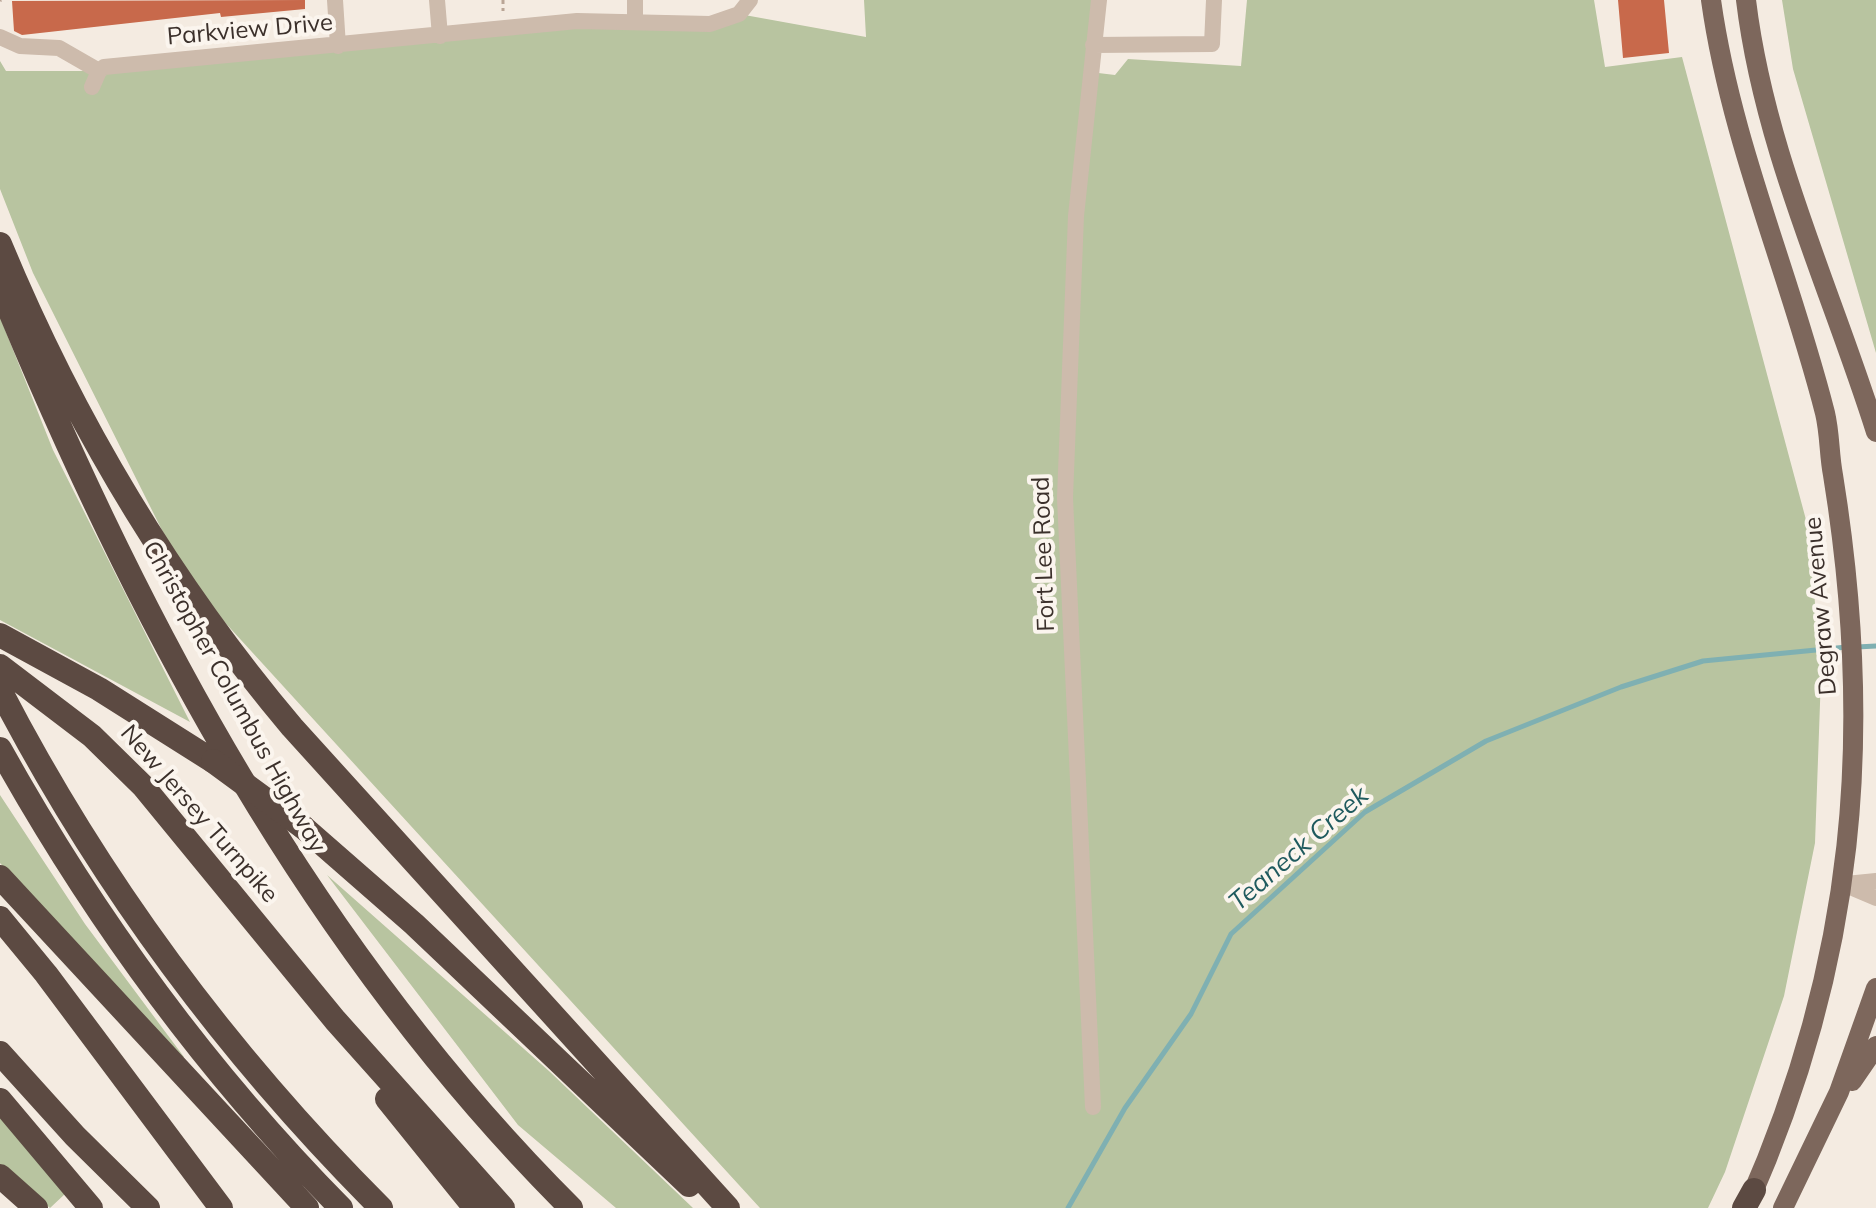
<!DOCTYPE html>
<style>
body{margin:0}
canvas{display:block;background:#f4ebe1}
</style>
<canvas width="1876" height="1208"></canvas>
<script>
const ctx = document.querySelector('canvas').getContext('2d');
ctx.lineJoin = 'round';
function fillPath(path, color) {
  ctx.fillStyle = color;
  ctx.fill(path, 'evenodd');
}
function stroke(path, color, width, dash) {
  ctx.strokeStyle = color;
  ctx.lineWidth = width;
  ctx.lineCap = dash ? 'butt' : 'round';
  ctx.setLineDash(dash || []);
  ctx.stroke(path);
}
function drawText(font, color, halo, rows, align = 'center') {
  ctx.font = font + ' Mulish,sans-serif';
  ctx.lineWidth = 8;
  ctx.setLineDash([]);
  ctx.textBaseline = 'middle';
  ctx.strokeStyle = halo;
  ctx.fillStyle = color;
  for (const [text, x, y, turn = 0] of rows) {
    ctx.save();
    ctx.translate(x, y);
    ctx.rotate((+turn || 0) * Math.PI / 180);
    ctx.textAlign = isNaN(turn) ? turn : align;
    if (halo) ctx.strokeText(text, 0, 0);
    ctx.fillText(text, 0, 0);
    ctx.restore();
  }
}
fillPath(new Path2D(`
 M864,0h235l-9,72 25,3 13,-16 113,7 6,-66h347l11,67 77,-10 127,474 12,145 -6,167 -31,153 -59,176 -17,36h-948l-572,-626 -155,-309 -33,-84v-128l6,10h93l412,-44 199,-3 29,-10 127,23z
 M1782,0h94v353l-83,-284z
 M0,317l53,133 137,272 -190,-102z
 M0,795l85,129 99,133 -4,3 -180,-197z
 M327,875l222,196 144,137h-77l-98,-83z
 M0,1114l66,79 -16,15 -50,-44z`), '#b8c4a0');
stroke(new Path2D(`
 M1857,647l19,-1
 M1068,1208l57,-100 66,-94 40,-80 134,-122 121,-71 135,-54 82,-26 144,-14`), '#7fb0b2', 5);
fillPath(new Path2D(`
 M305,0v9l-84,8 -1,-4 -198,22 -8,-4 -2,-30z
 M1618,0h46l5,53 -46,5z`), '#c8694b');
stroke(new Path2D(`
 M503,0v11
 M0,1l1,-1`), '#b9a596', 3, [4, 4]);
stroke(new Path2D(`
 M335,0l3,46
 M437,0l3,36
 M635,0v22
 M0,37l20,9 39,2 40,23
 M1093,45l119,-1 2,-44
 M92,87l7,-16 5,-4 473,-46 133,3 29,-10 11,-14
 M1843,884l33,14
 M1846,884l30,-3
 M1093,1107l-28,-609 11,-282 23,-216`), '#cdbbac', 16);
stroke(new Path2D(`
 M1711,0c20,143 79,274 114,413 5,21 4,41 8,62 42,260 22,487 -85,729
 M1746,0c18,150 85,289 130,432
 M1852,1081l24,-35
 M1783,1208l56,-116 37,-104`), '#7d675c', 20);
stroke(new Path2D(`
 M0,244c73,176 169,337 292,483l436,481
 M0,287c137,334 313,664 571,921
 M0,635l99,54 114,72
 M0,666l92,70 51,50 192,234 168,188
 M0,690c99,191 229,366 381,518
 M0,749c93,167 207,323 341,459
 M303,827l111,97 275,261
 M0,877l307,331
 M0,918l46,56 175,234
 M0,1053l75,83 73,72
 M387,1099l88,109
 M0,1100l91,108
 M0,1176l36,32
 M1744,1208l10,-18`), '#5c4a42', 24);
stroke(new Path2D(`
 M213,761l90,66`), '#5c4a42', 24);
drawText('24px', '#3b302b', '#fbf5ee', [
 ["Parkview Drive",250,30,-5],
 ["Fort Lee Road",1044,554,-92],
 ["Degraw Avenue",1821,606,-95],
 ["Christopher Columbus Highway",234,697,61],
 ["New Jersey Turnpike",199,814,49]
]);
drawText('italic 26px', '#1f5a5e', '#fbf5ee', [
 ["Teaneck Creek",1299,849,-41]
]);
</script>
